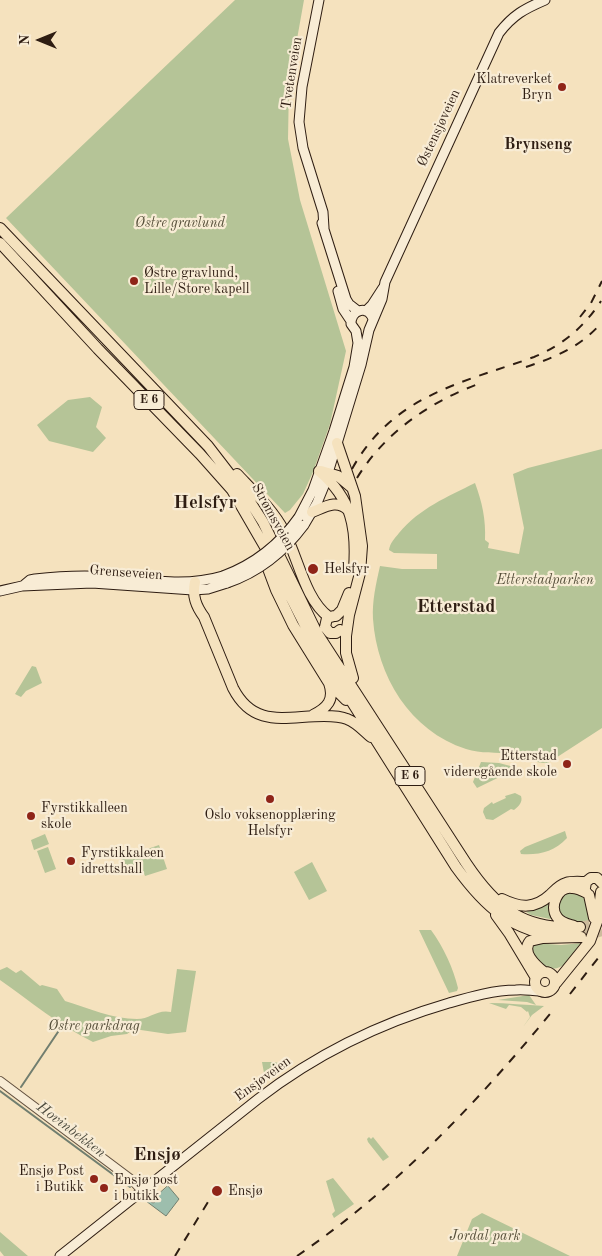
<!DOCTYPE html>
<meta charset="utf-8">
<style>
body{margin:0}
#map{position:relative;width:602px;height:1256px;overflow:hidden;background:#f5e2be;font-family:"Old Standard TT",serif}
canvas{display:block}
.north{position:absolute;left:15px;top:15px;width:50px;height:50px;-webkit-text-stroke:4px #f8ecd5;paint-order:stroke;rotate:270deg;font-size:14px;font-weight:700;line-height:20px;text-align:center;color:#2e1d12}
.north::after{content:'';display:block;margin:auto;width:18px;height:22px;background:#2e1d12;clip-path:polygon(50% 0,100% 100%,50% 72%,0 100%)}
</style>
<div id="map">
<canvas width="602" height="1256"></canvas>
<div class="north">N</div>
</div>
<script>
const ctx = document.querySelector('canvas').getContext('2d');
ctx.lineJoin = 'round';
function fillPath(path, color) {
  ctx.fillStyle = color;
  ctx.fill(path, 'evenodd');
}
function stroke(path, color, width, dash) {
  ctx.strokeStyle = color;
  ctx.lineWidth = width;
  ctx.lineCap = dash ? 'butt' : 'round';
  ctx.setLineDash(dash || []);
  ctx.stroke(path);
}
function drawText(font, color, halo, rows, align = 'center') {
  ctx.font = font + ' "Old Standard TT",serif';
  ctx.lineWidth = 4.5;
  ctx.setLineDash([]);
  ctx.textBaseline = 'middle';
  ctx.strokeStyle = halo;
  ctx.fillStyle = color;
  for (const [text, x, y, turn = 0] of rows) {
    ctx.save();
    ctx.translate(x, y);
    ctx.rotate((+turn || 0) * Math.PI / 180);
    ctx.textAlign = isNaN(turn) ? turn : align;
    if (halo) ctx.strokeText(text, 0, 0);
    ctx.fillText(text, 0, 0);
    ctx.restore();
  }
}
fillPath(new Path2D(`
 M235,0h69l-15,84 -1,55 12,61 46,151 -16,73 -17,48 -10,22 -13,16 -5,3 -279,-295z
 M90,397l12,10 -6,20 10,11 -13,14 -44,-11 -12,-16 31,-25z
 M602,449v279l-54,35c-13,1 -23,-7 -37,-9 -15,-2 -30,0 -45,-5 -56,-18 -89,-73 -93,-130 -1,-18 3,-35 7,-53l22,3h35v-15l-43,-1 -5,-3c1,-7 6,-12 10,-17 21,-25 48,-36 76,-50 7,19 11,36 10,57l4,3 -1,5 31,6 5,-26 -11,-54 15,-6z
 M32,666l4,1 6,16 -16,8 -5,6 -6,-3z
 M481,762l18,1 19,5 -41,20 -4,-6z
 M515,793l6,3c2,6 -2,10 -7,14l-3,-1 -18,11 -7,-1 -3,-7 1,-4 8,-6 1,2 13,-6 -1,-2z
 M565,831l2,7c-13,14 -27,17 -46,16l-1,-3 5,-4z
 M45,834l4,10 -15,6 -3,-10z
 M159,845l8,24 -22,7 -5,-13 -15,6 -4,-11z
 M48,847l8,22 -11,4 -8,-22z
 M312,862l15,29 -18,9 -15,-28z
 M571,890c6,1 9,3 13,8 18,27 -17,88 -44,66 -5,-4 -10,-8 -11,-15l5,-6 27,2 22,-2 -3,-20c-6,0 -11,0 -16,-3 -14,-9 -6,-27 7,-30z
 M547,902h3l3,15 -3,2 -19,-4 -5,-3z
 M419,930h12c13,18 22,38 27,58l-1,3 -8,2z
 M7,967l9,6 5,-3 19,16 2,-1 15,4 8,12c23,7 48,18 72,18 13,0 20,-10 34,-7l6,-43 19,2 -10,61 -18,2 -34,-5 -7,5 -16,2 -18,6c-33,-16 -63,-41 -93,-62v-10z
 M529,995l7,10 -9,-3 -29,-2z
 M489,1003c18,0 37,2 55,3l-12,9 -9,12 7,-10 -2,-6 -1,1 -6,-5 -12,-2 -3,4z
 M262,1062h13l12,4 -9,6 -14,1z
 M369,1137l2,2 2,-2 16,20 -6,4 -15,-19 -1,-3z
 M333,1178l21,26 -20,14 -2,-4 3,-3 -9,-30z
 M482,1213l88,43h-113l15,-37z
 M0,1232l28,24h-24l-4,-5z`), '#b5c497');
const water = new Path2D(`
 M168,1186l11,13 -13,17 -20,-15 2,-1 5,3 2,-1 -3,-2z`);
fillPath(water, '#9dbead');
stroke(water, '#717e6f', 1);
stroke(new Path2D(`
 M21,1087l43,-64
 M0,1091l130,96`), '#717e6f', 2);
stroke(new Path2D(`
 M580,927l22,-5
 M581,937l21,-6`), '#cdbb9c', 10, [10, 5]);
const tertiary = new Path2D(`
 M0,1081l132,99 10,11`);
const secondary = new Path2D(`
 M319,0l-17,87 -3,35 4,26 20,64 1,16
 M322,223l24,76 3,5 9,7
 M338,291l5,18 8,12
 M366,311l6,-6 11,-17
 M299,517l14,-27 21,-59 20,-64 4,-24 -2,-12 -5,-7c0,-15 17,-19 22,-5
 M304,525l13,-22 7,-17 37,-121 8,-35 13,-31 3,-17 114,-249c14,-18 25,-24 46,-33
 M24,585l6,-5 5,-1c25,-3 52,-4 77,-2 38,3 74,10 111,-1
 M0,591l22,-5 70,-3 101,7 15,-1 19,-6
 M60,1256l198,-157c57,-44 122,-76 191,-96 21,-6 45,-13 67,-13 8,-1 16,1 23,1`);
const trunk = new Path2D(`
 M0,228l208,218 37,48 18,28 54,111 149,230c30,45 58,68 114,64
 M0,243l98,106 102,105 32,36 33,57 46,90 145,230c29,40 56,65 108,70
 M337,443l18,53 7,50 -2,27 -11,42 -3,21v17l7,25
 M319,471c33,28 38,57 35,98
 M321,471l17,5 13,11
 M237,474c17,18 36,36 47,57 14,26 21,69 45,86
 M312,512c13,-5 25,-13 36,-2
 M264,558l12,32 17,35 36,58 17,17
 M195,582c-3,14 1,24 9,35l29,71c21,41 53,28 91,28 7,0 16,0 23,3 9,3 17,12 24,18
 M334,616l-7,2 -2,9 5,6h6l4,-3
 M336,616l6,-6 7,-17
 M313,715c14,-7 22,-15 16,-32
 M585,888l1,-6 5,-4h6l5,5
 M589,895l5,23
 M502,899c18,9 33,10 48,-4 5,-5 9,-10 16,-12 6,-2 14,-1 20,-1
 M496,915l13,18 27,45
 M574,926c-6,-2 -13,-3 -17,-9 -8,-11 1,-31 15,-29 5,0 11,3 15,5
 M535 982a10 10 0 1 1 20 0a10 10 0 1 1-20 0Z
 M544,972c-9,-7 -23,-20 -14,-31l13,-3 38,-1
 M556,983l34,-42 8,-22 3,-27`);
stroke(tertiary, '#604e3d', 10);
stroke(secondary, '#2e1d12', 11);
stroke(trunk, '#2e1d12', 12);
stroke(tertiary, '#f8ecd5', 8);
stroke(secondary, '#f8ecd5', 9);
stroke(trunk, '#f5e2be', 10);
stroke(new Path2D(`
 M580,317l11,-14 11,-22
 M526,367c30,-10 56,-21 76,-45
 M352,469c41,-74 110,-86 182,-112 29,-12 50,-30 67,-56
 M357,478c28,-46 74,-77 124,-95
 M570,994l32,-41
 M175,1256l36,-59
 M297,1256c98,-67 178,-151 253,-242`), '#2e1d12', 2, [9, 9]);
const secondaryBridge = new Path2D(`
 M223,576c32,-12 57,-32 76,-59
 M227,583c32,-11 57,-31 77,-58`);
stroke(secondaryBridge, '#2e1d12', 11, []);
stroke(secondaryBridge, '#f8ecd5', 9);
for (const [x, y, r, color] of [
 [562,87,5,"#8f2418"],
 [134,281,5,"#8f2418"],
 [313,569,6,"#8f2418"],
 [567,764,5,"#8f2418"],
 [270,799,5,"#8f2418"],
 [31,816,5,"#8f2418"],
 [71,861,5,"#8f2418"],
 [94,1179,5,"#8f2418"],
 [104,1188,5,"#8f2418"],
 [217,1191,6,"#8f2418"]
]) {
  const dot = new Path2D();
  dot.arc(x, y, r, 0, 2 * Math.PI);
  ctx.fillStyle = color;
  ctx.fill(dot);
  stroke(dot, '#f8ecd5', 2);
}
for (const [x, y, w] of [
 [149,400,30],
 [410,776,30]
]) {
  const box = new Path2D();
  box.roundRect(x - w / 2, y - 9.5, w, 19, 4);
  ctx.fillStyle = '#f8ecd5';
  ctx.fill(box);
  stroke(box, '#2e1d12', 1);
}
drawText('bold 12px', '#2e1d12', null, [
 ["E 6",149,400],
 ["E 6",410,776]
]);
drawText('14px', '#2e1d12', '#f8ecd5', [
 ["Tvetenveien",292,73,-81],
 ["Østensjøveien",439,128,-65],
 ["Strømsveien",273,517,61],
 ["Grenseveien",126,573,4],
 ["Ensjøveien",263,1079,-36]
]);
drawText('14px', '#2e1d12', '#f8ecd5', [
 ["Klatreverket",552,79,"right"],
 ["Bryn",552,95,"right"],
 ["Østre gravlund,",144,273],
 ["Lille/Store kapell",144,289],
 ["Helsfyr",324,569],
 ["Etterstad",557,756,"right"],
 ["videregående skole",557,772,"right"],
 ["Fyrstikkalleen",41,808],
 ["skole",41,824],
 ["Oslo voksenopplæring",270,815,"center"],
 ["Helsfyr",270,831,"center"],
 ["Fyrstikkaleen",81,853],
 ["idrettshall",81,869],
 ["Ensjø Post",84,1171,"right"],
 ["i Butikk",84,1187,"right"],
 ["Ensjø post",114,1180],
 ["i butikk",114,1196],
 ["Ensjø",228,1191]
], 'left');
drawText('italic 14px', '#564f3a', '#f8ecd5', [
 ["Østre gravlund",180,223],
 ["Etterstadparken",545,580],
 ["Østre parkdrag",94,1026],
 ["Jordal park",485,1236]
]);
drawText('italic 15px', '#4f4d40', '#f8ecd5', [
 ["Hovinbekken",71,1130,37]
]);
drawText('bold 16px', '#2e1d12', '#f8ecd5', [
 ["Brynseng",538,145]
]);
drawText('bold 19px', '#2e1d12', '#f8ecd5', [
 ["Helsfyr",205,503],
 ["Etterstad",456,607],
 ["Ensjø",157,1155]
]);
</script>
